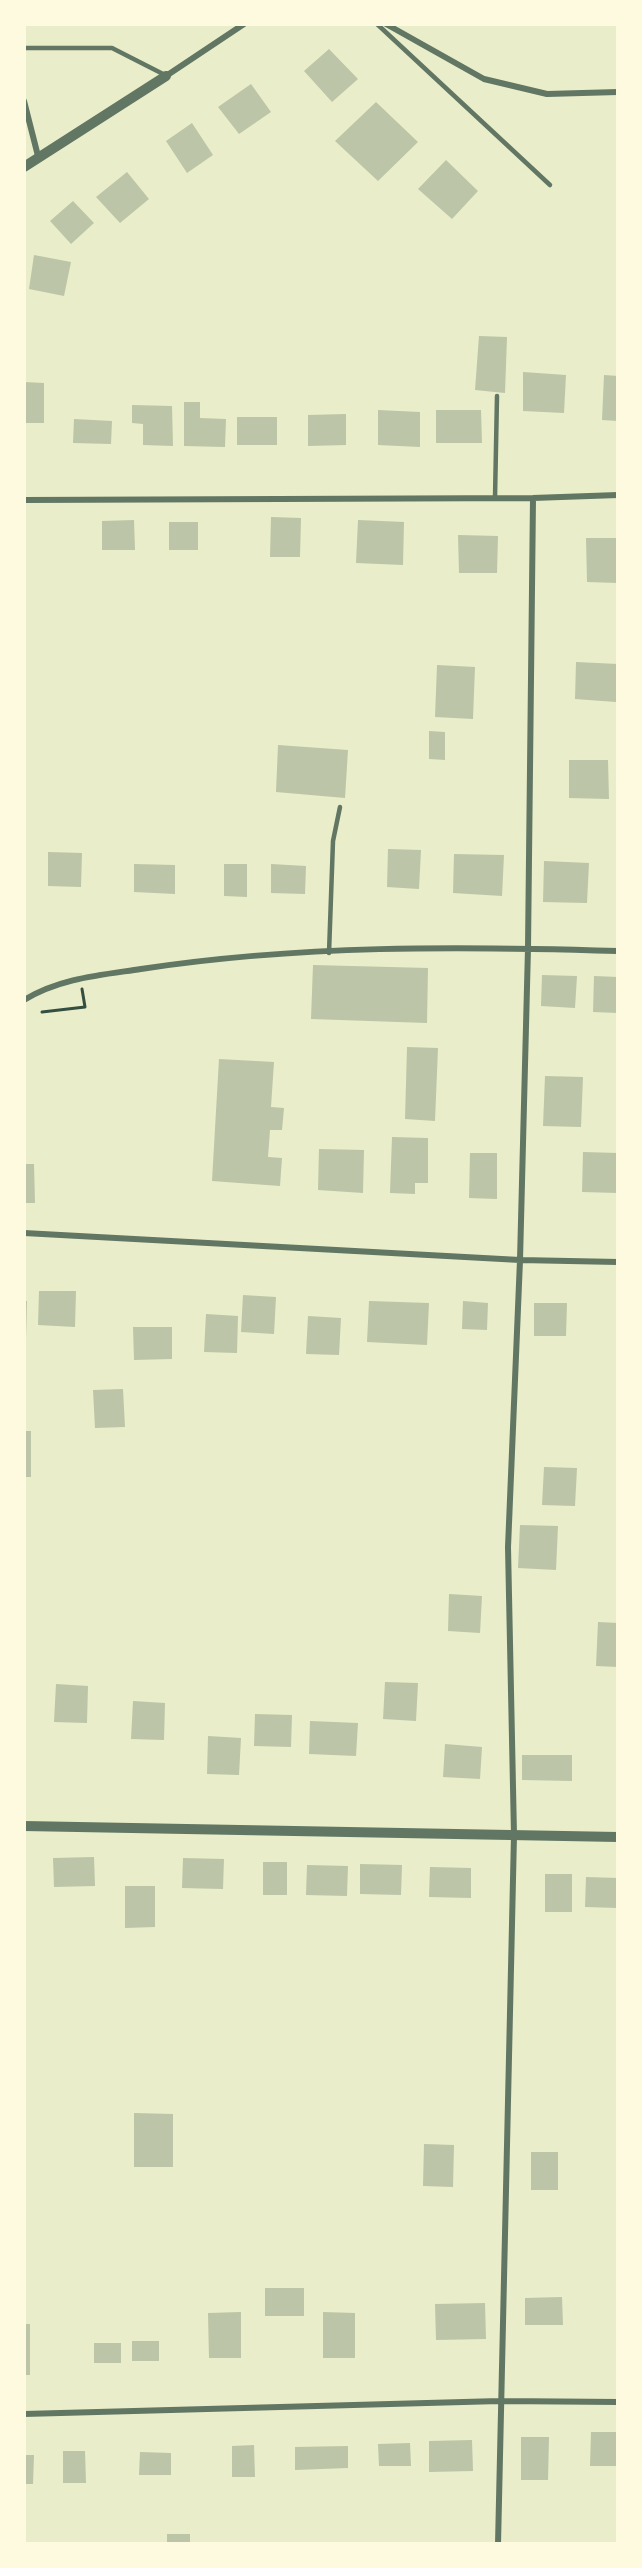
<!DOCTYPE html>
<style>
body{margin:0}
#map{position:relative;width:642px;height:2568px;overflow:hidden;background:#e9edc9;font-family:Helvetica,sans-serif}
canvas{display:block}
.frame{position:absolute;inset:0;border:26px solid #fefae0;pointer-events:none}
</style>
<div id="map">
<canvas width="642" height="2568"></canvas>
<div class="frame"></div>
</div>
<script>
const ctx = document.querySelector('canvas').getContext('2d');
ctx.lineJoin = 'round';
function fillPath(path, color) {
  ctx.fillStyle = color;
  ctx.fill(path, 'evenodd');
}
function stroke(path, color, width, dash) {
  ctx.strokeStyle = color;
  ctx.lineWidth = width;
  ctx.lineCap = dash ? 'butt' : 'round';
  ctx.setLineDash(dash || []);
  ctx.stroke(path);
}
fillPath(new Path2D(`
 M329,49l29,30 -26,23 -28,-31z
 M251,84l20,28 -32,22 -21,-27z
 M376,102l42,40 -40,39 -43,-40z
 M192,123l21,32 -26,18 -21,-32z
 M446,160l32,31 -26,28 -34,-30z
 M127,172l22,27 -29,24 -24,-26z
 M73,201l21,22 -23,21 -21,-23z
 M34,255l37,7 -7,34 -35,-7z
 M479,336l28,1 -2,56 -30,-3z
 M523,372l43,3 -2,38 -41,-2z
 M604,375l14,1v45l-16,-1z
 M24,382l20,1v40h-20z
 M184,402h16v16l26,1 -1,28 -41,-1z
 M132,405l40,1 1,40 -30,-1v-21l-11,-1z
 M378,410l42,2v35l-42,-2z
 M436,410h45l1,33h-46z
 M346,414v31l-38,1v-31z
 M237,417h40v28h-40z
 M74,419l38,2 -1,23 -38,-1z
 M271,517l30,1 -1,39h-30z
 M134,520l1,30h-33v-29z
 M358,520l46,2 -1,43 -47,-2z
 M169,522h29v28h-29z
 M458,535l40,1 -1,37h-38z
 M586,538h32v45l-31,-1z
 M576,662l42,2 -2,38 -41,-3z
 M437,665l38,2 -2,52 -38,-2z
 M429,731l16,1v28l-16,-1z
 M278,745l70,5 -3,48 -69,-6z
 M569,760h39l1,39 -40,-1z
 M388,849l33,1 -2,39 -32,-2z
 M48,852l34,1 -1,34 -33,-1z
 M454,854l50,1 -2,41 -49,-3z
 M544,861l45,2 -2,40 -44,-1z
 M134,864l41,1v29l-41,-2z
 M224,864h23v33l-23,-1z
 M271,864l35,2 -1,28 -34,-1z
 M313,965l115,3 -1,55 -116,-4z
 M542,975l35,1 -2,32 -34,-2z
 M594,976l24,1v36l-25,-1z
 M407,1047l31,1 -3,73 -30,-2z
 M219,1059l55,3 -3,45 13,1 -2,22h-12l-2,27 14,1 -2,28 -68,-5z
 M545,1076l38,1 -2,50 -38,-1z
 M392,1137l36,1v45h-13v11l-25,-1z
 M319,1149l45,1 -1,43 -45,-3z
 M583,1152l35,1v40l-36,-1z
 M470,1153h27v46l-28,-1z
 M24,1164h10l1,39h-11z
 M39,1291h37l-1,36 -37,-2z
 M243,1295l33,2 -2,37 -33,-2z
 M24,1301h3l-1,38h-2z
 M369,1301l60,2 -2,42 -60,-3z
 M463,1301l25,2 -1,27 -25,-1z
 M534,1303h33l-1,33h-32z
 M206,1314l32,2 -1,37 -33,-1z
 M308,1316l33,2 -2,37 -33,-1z
 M133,1327h39v32l-38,1z
 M123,1389l2,38 -30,1 -2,-38z
 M24,1431h7v46h-7z
 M544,1467l33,1 -2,38 -33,-1z
 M520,1525l38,1 -2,44 -38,-2z
 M449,1594l33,2 -2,37 -32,-2z
 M598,1622l20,1v44l-22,-1z
 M385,1682l33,1 -2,38 -33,-2z
 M56,1684l32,2 -1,37 -33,-1z
 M133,1701l32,2 -1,37 -33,-1z
 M255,1714l37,1 -1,32 -37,-1z
 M310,1721l48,2 -2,33 -47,-2z
 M208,1736l33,2 -2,37 -32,-1z
 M445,1744l37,3 -2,32 -37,-2z
 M522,1755h50v26l-50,-1z
 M94,1857l1,29 -41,1 -1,-29z
 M183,1858l41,1 -1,30 -41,-1z
 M263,1862h24v33h-24z
 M360,1864l42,1 -1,30 -41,-1z
 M307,1865l41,1 -1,30 -41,-1z
 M430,1867l41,1v30l-42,-1z
 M545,1874h27v38h-27z
 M586,1877l32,1v30l-33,-1z
 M125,1886h30v41l-30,1z
 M134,2113l39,1v53h-39z
 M24,2119h2v41h-2z
 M424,2144l30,1 -1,42 -30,-1z
 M531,2152h27v38h-27z
 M265,2288h39v28h-39z
 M562,2297l1,28h-38v-27z
 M485,2303l1,36 -50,1 -1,-36z
 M241,2312v46h-32l-1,-45z
 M323,2312l32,1v45h-32z
 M24,2324h6v51h-6z
 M132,2341h27v20h-27z
 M94,2343h27v20h-27z
 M591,2432h27v34h-28z
 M521,2437h28l-1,43h-27z
 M472,2440l1,31 -44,1v-31z
 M410,2443l1,23h-32l-1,-22z
 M254,2445l1,32h-23v-31z
 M348,2446v22l-53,2v-23z
 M63,2451h22l1,32h-23z
 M140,2452l31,1v22h-32z
 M24,2455h10l-1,29h-9z
 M167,2534h23v10h-23z`), '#bcc5a7');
stroke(new Path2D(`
 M42,1012l43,-5 -3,-18`), '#344e41', 3);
stroke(new Path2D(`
 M377,24l173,161
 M24,48h88l53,27
 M495,498l2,-102
 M329,953l4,-112 7,-34`), '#617663', 4.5);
stroke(new Path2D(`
 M386,24l98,55 63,15 71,-2
 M166,76l78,-52
 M24,101l14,55
 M24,500l509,-2 85,-3
 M24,1000c36,-22 77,-25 117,-31 157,-24 319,-23 477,-18
 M24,1233l496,27 98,2
 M24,2414l476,-13 118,1
 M498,2544l16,-709 -6,-288 12,-287 8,-312 5,-450`), '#617663', 6);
stroke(new Path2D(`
 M24,167l142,-91
 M24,1826l594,11`), '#617663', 10);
</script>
